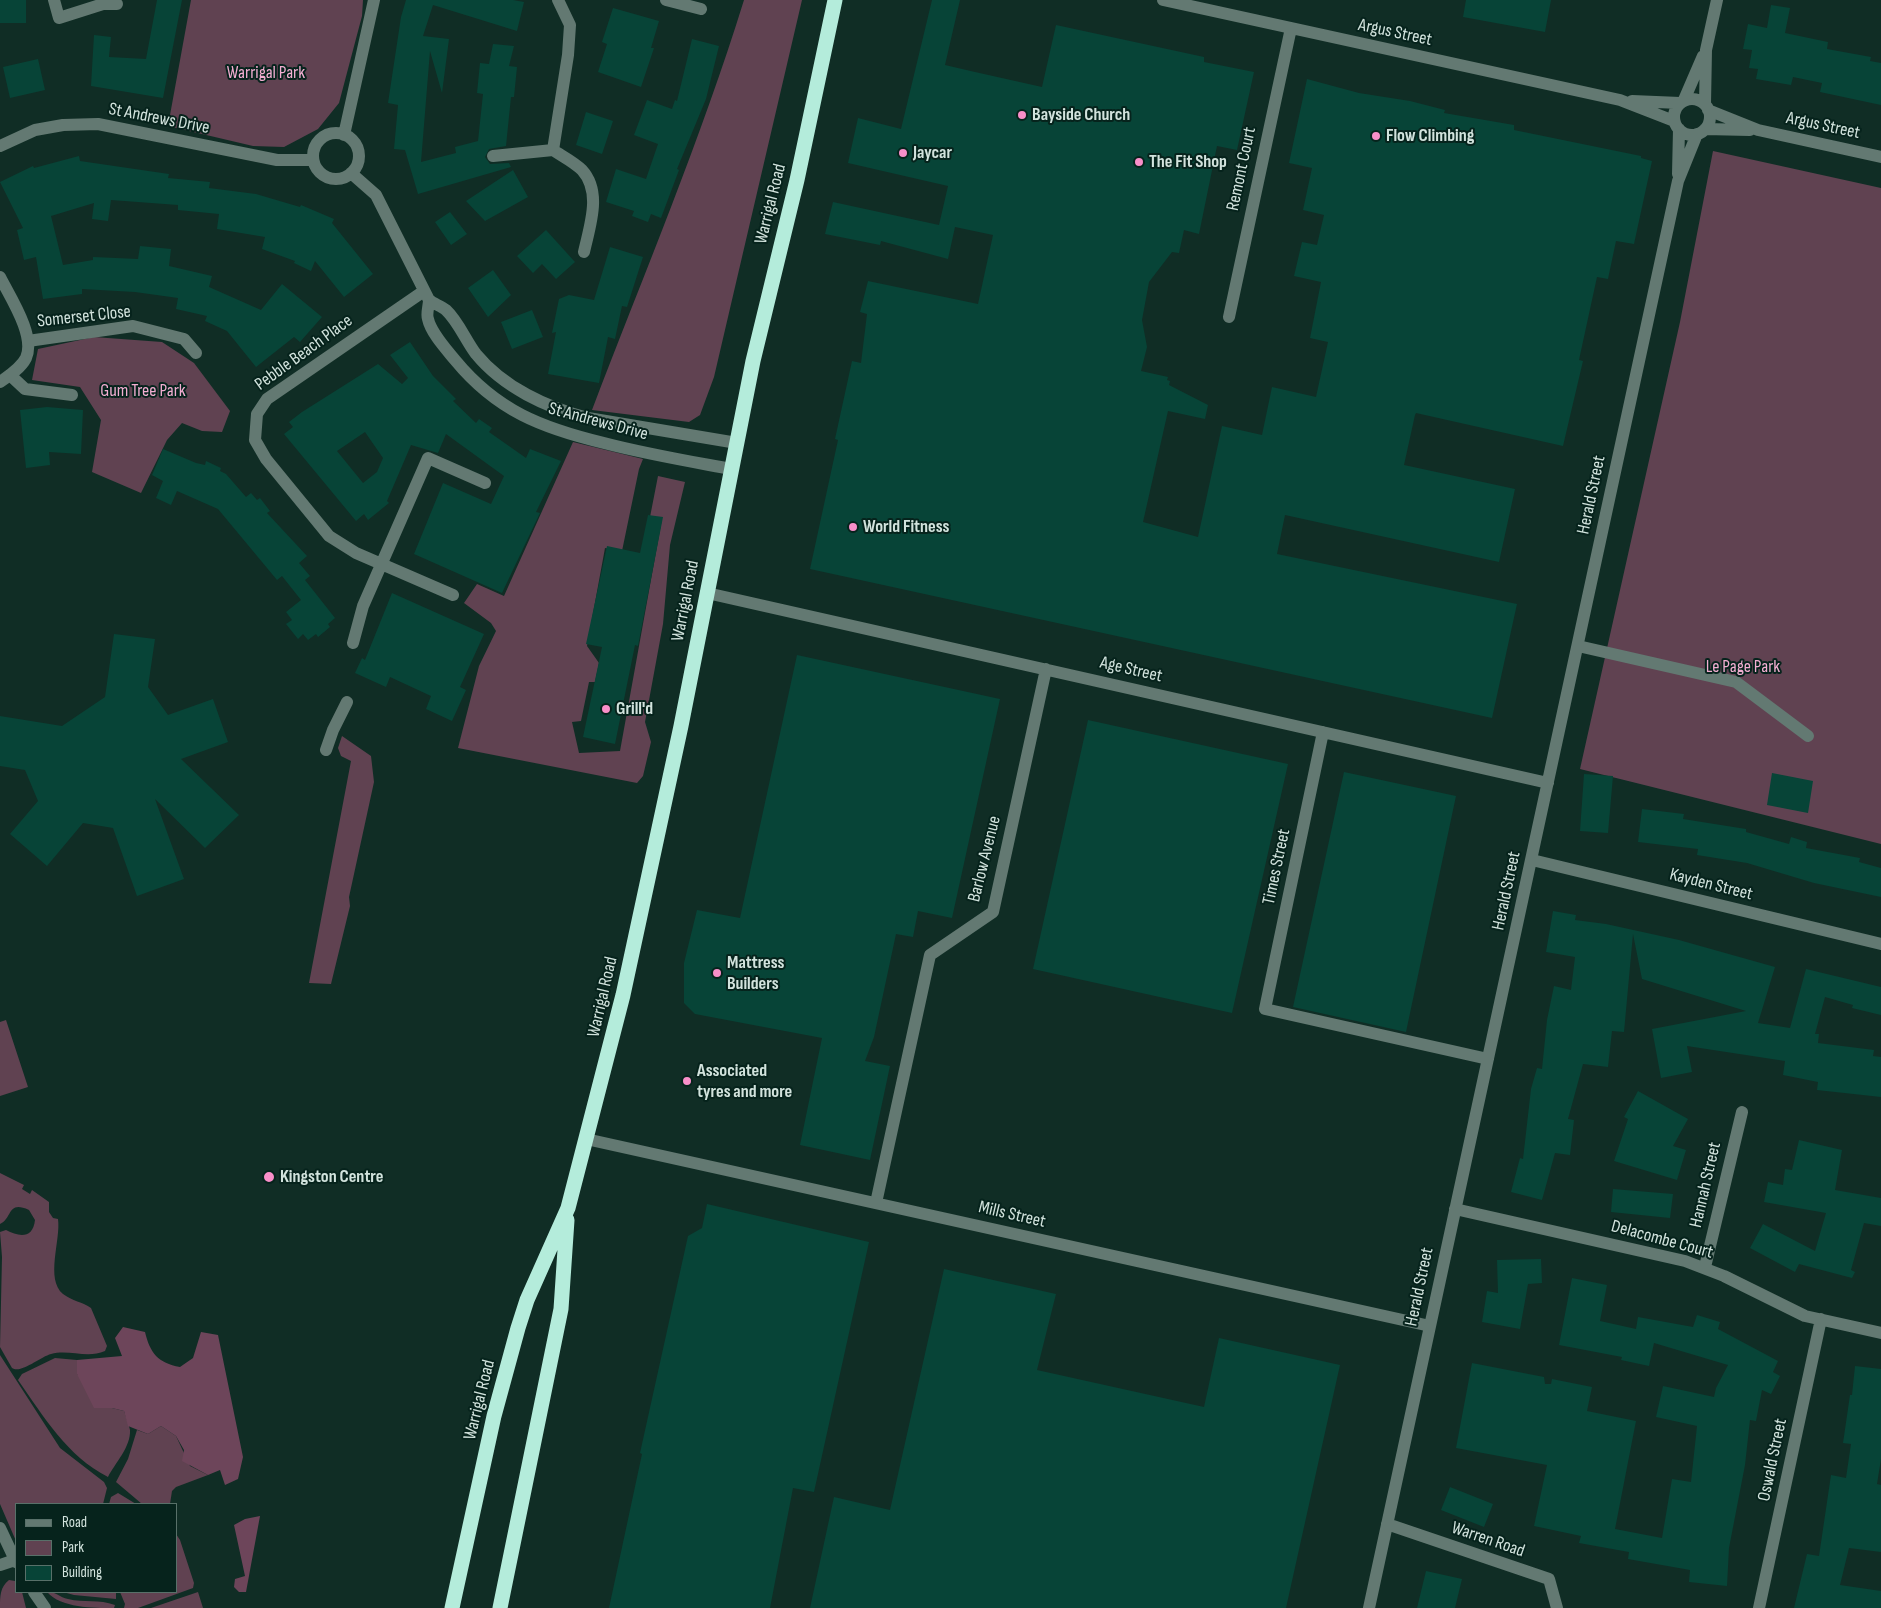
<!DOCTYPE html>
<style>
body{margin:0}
#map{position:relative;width:1881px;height:1608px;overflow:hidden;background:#102d25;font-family:"Sofia Sans Condensed",sans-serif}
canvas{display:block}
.legend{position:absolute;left:15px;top:1503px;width:162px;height:90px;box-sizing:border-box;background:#06231c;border:1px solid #587069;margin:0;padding:6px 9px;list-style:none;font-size:15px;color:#d2e3dd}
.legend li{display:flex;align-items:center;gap:10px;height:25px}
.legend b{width:25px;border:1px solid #587069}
</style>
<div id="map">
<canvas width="1881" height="1608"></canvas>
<ul class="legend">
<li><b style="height:6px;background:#637972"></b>Road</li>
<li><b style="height:14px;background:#604251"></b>Park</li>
<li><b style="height:14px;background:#074437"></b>Building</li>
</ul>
</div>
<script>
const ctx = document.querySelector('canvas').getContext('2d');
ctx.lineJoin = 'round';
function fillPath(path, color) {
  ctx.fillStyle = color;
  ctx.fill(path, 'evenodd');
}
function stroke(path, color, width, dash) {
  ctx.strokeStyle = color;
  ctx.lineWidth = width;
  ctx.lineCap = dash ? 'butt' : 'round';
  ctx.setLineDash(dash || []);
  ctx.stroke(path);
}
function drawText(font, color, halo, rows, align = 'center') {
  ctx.font = font + ' "Sofia Sans Condensed",sans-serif';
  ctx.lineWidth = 4;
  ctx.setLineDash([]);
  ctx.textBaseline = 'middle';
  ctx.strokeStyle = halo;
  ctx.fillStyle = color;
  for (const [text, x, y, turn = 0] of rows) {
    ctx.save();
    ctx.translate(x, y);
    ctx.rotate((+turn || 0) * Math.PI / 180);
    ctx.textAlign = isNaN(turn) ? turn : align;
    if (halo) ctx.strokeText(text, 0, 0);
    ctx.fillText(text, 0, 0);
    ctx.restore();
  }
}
fillPath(new Path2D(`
 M191,0h172l-1,16 -23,87 -21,26 -34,18 -31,-1 -85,-20z
 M744,0h58l-88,377 -14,38 -11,7 -97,-12c52,-136 109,-271 152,-410z
 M1713,151l168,37v656l-301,-75 100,-447z
 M94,337l68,5 32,21 36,48 -8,21 -20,-1 -20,-8 -15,17 -26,53 -49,-21 9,-52 -21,-33 -48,-7 6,-31z
 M573,442l70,17 -4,10 -17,82 -17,-3 -18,98 12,17 -4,19h-6l-8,39 -9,1 7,31 41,-2 42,-232 -12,-2 8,-41 27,6 -15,63 -7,79 -18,98 6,20 -8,34 -6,7 -179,-35 21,-82 17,-35 -5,-8 -27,-20 13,-19 27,12z
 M342,736l29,20 3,26 -25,115 1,9 -19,78 -22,-1 42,-222 -10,-5 -3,-8z
 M6,1020l22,67 -28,9v-74z
 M0,1173l24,12 -2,4 8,5 2,-4 17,12v10l4,6 5,1c3,21 -13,60 5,75 9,7 20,8 28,14l16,38 -2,5c-18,8 -36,-2 -54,3 -11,3 -30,20 -39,14l-12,-21 2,-90 -2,-25 6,-2c13,7 27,9 29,-10l-6,-10c-22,-10 -16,8 -29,14z
 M0,1355l60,93 44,34 3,6 -4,16h-87v37l-16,-37z
 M55,1358l22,2v14l35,34 12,3c2,6 5,14 6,19 1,17 -15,33 -22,47 -41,-21 -64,-60 -90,-97l4,-6z
 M161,1426l15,10 14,30 18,9 -32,12 -4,4 -2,13h-28l-26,-22 12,-23 9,-29 11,4z
 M118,1493l18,11h-27l2,-7z
 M176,1534l4,6 14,43 -1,5 -55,20h-14l1,-4 -5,-12h56z
 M9,1580l6,1 1,11h6l4,16h-26c0,-12 0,-21 9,-28z
 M47,1592c8,-1 12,5 21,7 16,4 31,0 47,6l-1,3c-21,0 -53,0 -67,-16z
 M63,1592h53v7l-42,-4z
 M198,1592l5,16h-52z`), '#604251');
fillPath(new Path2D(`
 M123,1327l22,5c5,21 13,31 35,35l13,-9 8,-26 17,3 25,122 -5,22 -13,6 -5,-15 -12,5 -26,-14 2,-11 -8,-14 -15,-10 -13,8 -20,-8 -4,-15 -12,-3h-18l-17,-34v-14l45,-4 -7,-18z
 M260,1516l-14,76h-7l-5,-5 1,-8 10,-3 -11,-51 11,-6z`), '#6d455a');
fillPath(new Path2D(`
 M0,0h26v23h-26z
 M157,0h25l-19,98 -72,-12 3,-51 17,2 -2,20 37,2z
 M406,0h107l11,2 -7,29 -84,-26 -10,31 26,3 -7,54 -12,-42 -9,111 35,-9 -1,-6 23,-6 5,-47 -6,-1 3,-30 9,1 4,-20 21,2 -5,20 8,1 -3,30h-3l-5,49 -17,3 -4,8 5,7 19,-1 2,4 -93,27 -13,-44 -11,-1 4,-44 -10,-2 13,-86z
 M932,0h28l-15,65 30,7 67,15 14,-62 148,32v5l50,10 -17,78 -20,-4 -18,88 -15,-4 -5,23 -7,-1 -23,30 -7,38 5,27 -6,24 27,6 -1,3 3,1 -1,4 39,20 -3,14 -37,-8 -25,111 55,15 24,-111 40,9 10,-48 44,10 12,-55 -18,-4 11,-56 -27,-6 8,-34 15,3 7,-30 -21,-5 9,-42 -23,-5 18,-84 52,14 51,8 35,9 -1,3 70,12v5l127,26v2l11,3 -18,83 -18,-3 -8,38 -11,-2 -18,83 4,1 -20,85 -147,-33 -1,2 -11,50 111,24 -16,73 -214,-47 -8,39 240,50 -25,114 -682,-149 28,-129 -3,-1 17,-78 9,2 6,-49 -7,-2 8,-31 110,23 15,-69 -38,-8 -7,32 -67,-18 -1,4 -55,-11 8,-32 106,23 9,-39 -100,-23 10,-45 43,11z
 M1466,0h85l-6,32 -82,-15z
 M1771,5l19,3 -5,25 43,9 -1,7 44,8 -1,4 11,2v42l-61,-13 2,-9 -29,-6 -2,8 -35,-6 2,-10 -9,-1 3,-18 -9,-1 5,-25 19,4z
 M613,8l46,13 -8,27h3l-13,39 -43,-15 9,-28 -5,-2z
 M692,39l27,7 -13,53 -29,70 2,1 -18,48 -10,-4 -3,8 -16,-6 2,-5 -28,-9 10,-33 30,10 12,-35 -24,-9 13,-35 25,9 3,-9 2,1z
 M38,59l7,31 -35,8 -7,-31z
 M586,112l27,9 -11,33 -26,-9z
 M79,156l1,5 89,13 -1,4 42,4 -1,6 47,6 44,13 1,-2 33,14 -2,4 41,51 -29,23 -29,-36 -4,10 -17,-8 1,-2 -33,-12 3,-12 -48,-8 2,-15 -41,-4v-5l-67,-5 -3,21 -16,-2 2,-16 -43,13 12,49 30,-5v-3l45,2 2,-13 31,3 -2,17 43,10 -3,11 52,23 21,-26 40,33 -22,25 -6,-5 -38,30 -29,-36 -22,-10 2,-5 -31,-7 2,-11 -43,-6 -53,-3v5l-39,5 -7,-42 -12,3 -7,-30 6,-2 -23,-46 33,-16 1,2z
 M513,170l15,27 -43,24 -19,-20z
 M450,212l17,22 -16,11 -16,-23z
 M546,230l29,32 -19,17 -14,-15 -9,9 -16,-17z
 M610,247l33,10 -16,50 -5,-1 -7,33 -7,-2 -9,46 -51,-9 8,-42 -4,1 7,-34 10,-4 25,5z
 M493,270l18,25 -23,22 -20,-29z
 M532,310l11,27 -31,12 -11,-27z
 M410,342l23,34 23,23 -3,2 23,22 3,-4 13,9 -3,4 37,26 4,-9 31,12 -25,51 4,1 -38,80 -88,-39 29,-71 48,21 13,-28 -58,-42 -8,19 -27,-8 -24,56 2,2 -21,17 -4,-6 -8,7 -72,-87 9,-7 -4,-5 13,-10 76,-48 24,20 6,-6 -18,-23zM365,432l18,26 -6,14 -14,11 -26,-32z
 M47,407l36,3 -2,44 -32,-2 1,13 -24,3 -6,-58z
 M163,449l33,14 9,2 1,-4 15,7 -1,3 6,3 20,23 5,-4 6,7 3,-2 10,13 -3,2 40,43 -8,7 11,13 -5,4 30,38 -7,6 2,3 -12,10 -2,-3 -8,6 -5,-6 -5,5 -12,-15 6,-4 -6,-8 15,-12 -19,-24 -5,4 -59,-71 -41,-18 -6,14 -15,-7 7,-17 -11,-6z
 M648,515l15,2 -25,129 -3,-1 -20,99 -32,-7 19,-90 -16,-3 21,-98 33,7z
 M392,593l92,41 -24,53 6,3 -14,31 -26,-12 5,-13 -41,-19 -4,10 -31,-14 7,-15 3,2z
 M114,634l41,5 -7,48 20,28 45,-16 15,43 -47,17 58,56 -34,33 -50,-49 29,80 -47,17 -24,-68 -30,-5 -36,43 -37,-32 28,-33 -13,-31 -25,-4v-50l62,10 43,-29z
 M797,655l203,44 -48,219 -34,-7 -5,26 -17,-3 -22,103 -9,24 25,5 -20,94 -70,-15 22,-107 -127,-24 -11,-11v-40l13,-53 43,8z
 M1088,720l200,44 -56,249 -199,-44z
 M1344,772l112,24 -50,236 -113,-25z
 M1772,773l41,8 -5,32 -41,-8z
 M1584,774l29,2 -5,57 -28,-2z
 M1642,809l42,5 -1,5 63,10v3l43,12 2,-7 16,5 -1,6 54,10 -1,4 22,6v29l-67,-14 -67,-20 -50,-8 1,-6 -60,-7z
 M1553,911l23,4 -1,5 31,4 73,16 96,27 -17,56 32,5 16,-59 75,18v28l-29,-7 1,-3 -28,-8 -10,37h4l-1,9 56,7 -1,6 8,1v40l-64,-7 1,-8 -35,-7 2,-14 -98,-15 5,26 -31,6 -9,-49 94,-18 -104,-32 -9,-45 -9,98 -12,-1 -4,36 -25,-3 -15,55 6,1 -4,35 -15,-2 -13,47 -31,-8 9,-34 3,1 8,-70 6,-21 5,1 5,-49 7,-34 17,4 4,-33 -29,-5z
 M1638,1091l50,28 -15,27 13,4 -9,30 -63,-19 14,-42 -4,-2z
 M1799,1140l43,10 -7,40 46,8v28l-17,-3 -13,47 4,2 -3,6 -53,-14 -4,8 -45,-24 13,-24 52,27 11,-38 -62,-11 4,-20 15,3 2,-16 7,1z
 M1613,1189l60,5 -3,24 -59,-6z
 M707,1204l162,38 -55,250 -21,-4 -23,120h-161l33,-154 -2,-1 48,-217 14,-8z
 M1541,1259l1,24 -14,1 -8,45 -38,-7 5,-31 11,2 -1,-33z
 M944,1269l112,25 -19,76 167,37 15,-69 121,27 -54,243h-476l24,-111 56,13z
 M1572,1278l35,7 -7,36 36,8 2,-12 55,10 4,-12 23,7 -2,7 60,32 -5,11 7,4 -9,18 -9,-4 -6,31 -6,-1 -5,45 -16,83 -2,38 -38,-4 1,-12 -62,-11 1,-7 -50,-9 2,-7 -47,-10 13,-61 -91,-17 16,-85 72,14 1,7h6l1,-5 40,8 -5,24 49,10 -21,108 47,9 10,-59 19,3 6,-56 -41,-9 7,-31 51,11 2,-9 12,-23 -74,-22 -5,23 -28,-6 1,-3 -63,-12z
 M1855,1366l26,3v90l-4,25 4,1v67l-32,-4 -9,37 41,6v17h-87l13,-54 12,2 12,-81 15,3 5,-34 -8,-1 7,-48h2z
 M1450,1487l43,17 -9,23 -43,-17z
 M1426,1571l36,8 -7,29h-38z`), '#074437');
stroke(new Path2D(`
 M54,0l5,18 44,-14h14
 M558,0l12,25 -2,30 -15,95c9,6 21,12 29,20 20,22 8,55 2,82
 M666,0l35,9
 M1163,0l457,100 54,21
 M1674 117a18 18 0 1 1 36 0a18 18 0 1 1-36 0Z
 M1684,100l19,-44
 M1632,101l48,2
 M1705,104l1,-54 11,-50
 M1708,110l50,20 123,27
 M1705,129l45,1
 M313 156a23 23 0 1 1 46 0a23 23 0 1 1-46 0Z
 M344,135l30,-135
 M0,146l35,-16 28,-5 35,-1 179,36h36
 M493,156l60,-6
 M351,173l25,22 53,105c0,6 -3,14 -1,19 3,14 18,30 27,41 42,51 87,68 149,83 42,11 84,18 127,26
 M1678,174l1,-45
 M0,277c10,20 36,59 26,81 -5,10 -17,18 -26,24
 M424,291l-157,108 -10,15 -2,26 11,19 63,77 27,17 97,42
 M429,300c5,4 12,6 17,10 12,11 20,31 30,44 27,33 71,54 112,64l149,25
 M1229,317l62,-289
 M28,341l105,-15 51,13 12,14
 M10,375l15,14 47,6
 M707,593l841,190
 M353,643l10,-37 65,-148 57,25
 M1578,646l158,36 72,54
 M1323,732l-58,277 223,50
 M326,750l7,-20 14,-28
 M1532,860l349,84
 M586,1139l844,187
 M876,1203l54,-248 63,-43 53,-243
 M1455,1209l230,52 39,15 81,40 76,17
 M1705,1267l37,-155
 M1387,1524l162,55 8,29
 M0,1528l16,34
 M0,1565l15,-5
 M34,1592l11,16
 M1369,1608l309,-1427 19,-47
 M1759,1608l62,-289`), '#637972', 12);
stroke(new Path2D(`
 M452,1608l42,-192 24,-88 9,-28 41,-92 55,-213 58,-269 72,-365 44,-181 38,-180
 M500,1608l61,-299 6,-89`), '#b4ecdb', 15);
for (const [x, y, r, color] of [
 [1022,115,5,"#f98fc9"],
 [1376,136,5,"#f98fc9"],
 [903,153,5,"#f98fc9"],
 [1139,162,5,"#f98fc9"],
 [853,527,5,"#f98fc9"],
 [606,709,5,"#f98fc9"],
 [717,973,5,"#f98fc9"],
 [687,1081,5,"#f98fc9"],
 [269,1177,6,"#f98fc9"]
]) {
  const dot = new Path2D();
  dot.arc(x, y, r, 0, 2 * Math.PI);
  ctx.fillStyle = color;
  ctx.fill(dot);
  stroke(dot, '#06231c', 2);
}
drawText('18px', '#d2e3dd', '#06231c', [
 ["Argus Street",1395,33,12],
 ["St Andrews Drive",159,119,11],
 ["Argus Street",1823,126,12],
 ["Remont Court",1242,169,-78],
 ["Warrigal Road",771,204,-76],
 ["Somerset Close",84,317,-6],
 ["Pebble Beach Place",304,353,-36],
 ["St Andrews Drive",598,422,15],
 ["Herald Street",1592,495,-78],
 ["Warrigal Road",686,601,-79],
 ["Age Street",1131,670,13],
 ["Barlow Avenue",985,859,-76],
 ["Times Street",1277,867,-78],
 ["Kayden Street",1711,885,14],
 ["Herald Street",1507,891,-78],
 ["Warrigal Road",603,997,-77],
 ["Hannah Street",1706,1185,-77],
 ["Mills Street",1012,1215,13],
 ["Delacombe Court",1662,1240,15],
 ["Herald Street",1420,1287,-78],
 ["Warrigal Road",480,1400,-76],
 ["Oswald Street",1773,1460,-78],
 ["Warren Road",1488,1540,19]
]);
drawText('18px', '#f3aed2', '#06231c', [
 ["Warrigal Park",266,73],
 ["Gum Tree Park",143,391],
 ["Le Page Park",1743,667]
]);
drawText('bold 18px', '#d2e3dd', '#06231c', [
 ["Bayside Church",1032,115],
 ["Flow Climbing",1386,136],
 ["Jaycar",913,153],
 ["The Fit Shop",1149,162],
 ["World Fitness",863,527],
 ["Grill'd",616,709],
 ["Mattress",727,963],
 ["Builders",727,984],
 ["Associated",697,1071],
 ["tyres and more",697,1092],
 ["Kingston Centre",280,1177]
], 'left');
</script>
